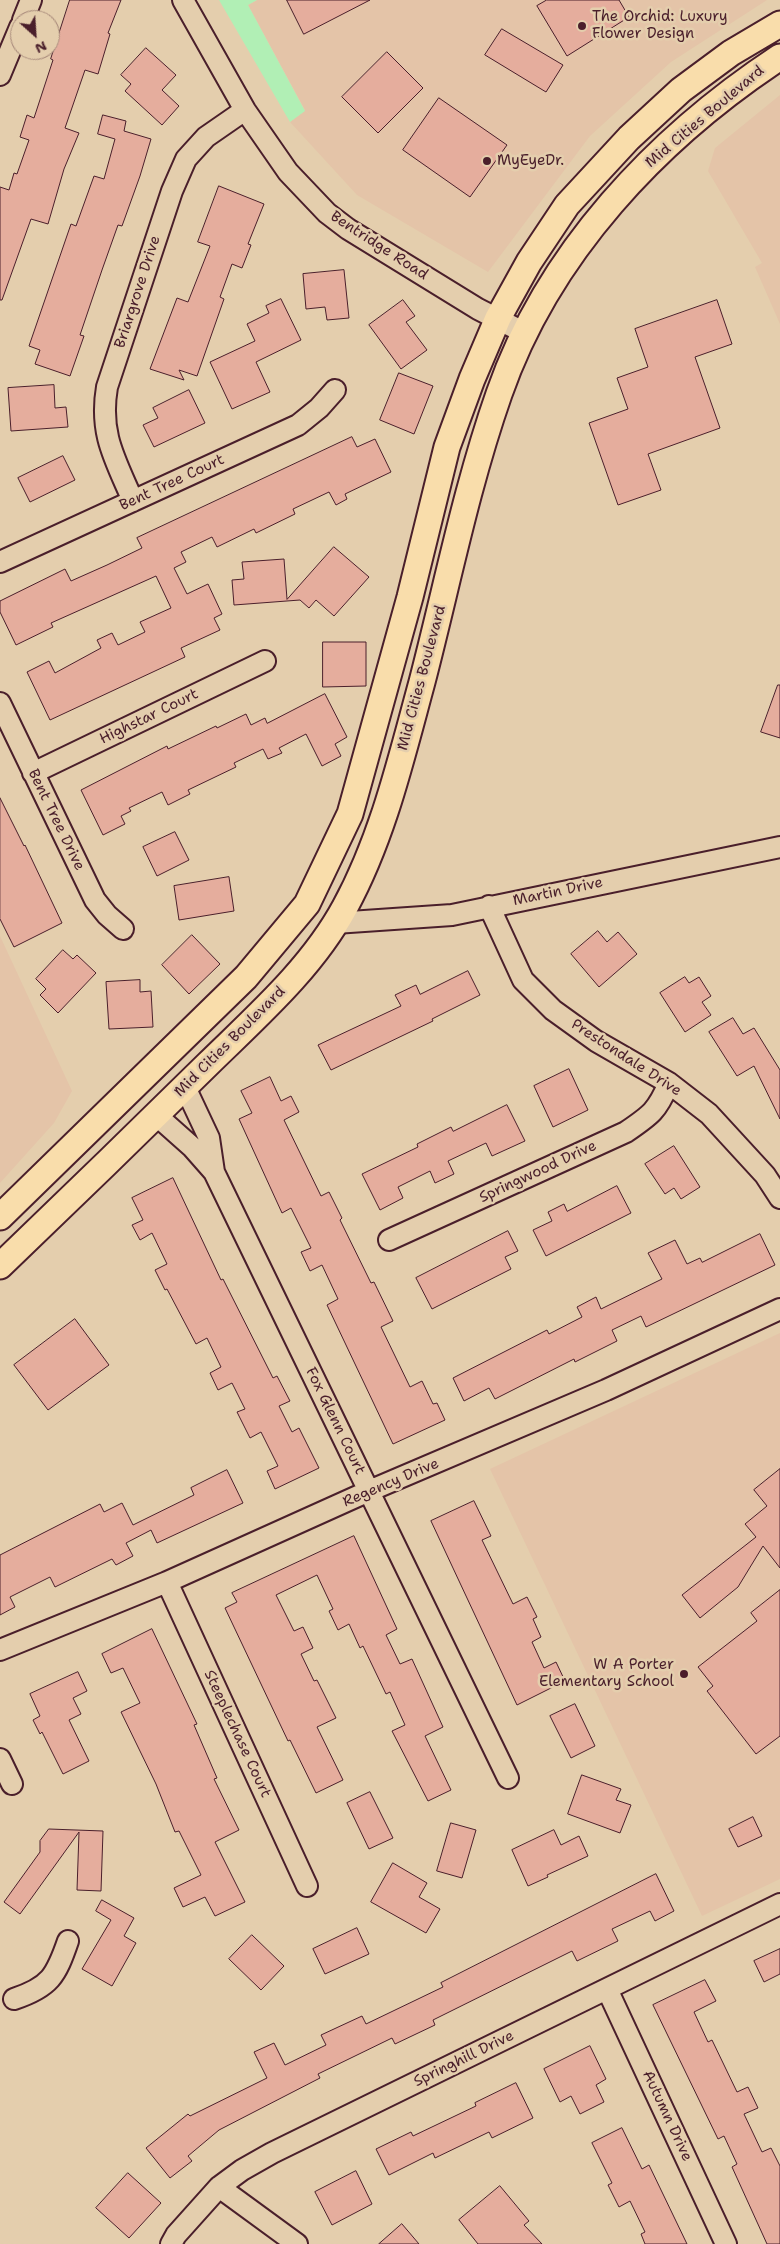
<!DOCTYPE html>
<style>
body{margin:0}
#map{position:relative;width:780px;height:2244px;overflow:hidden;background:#e4cead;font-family:"Shantell Sans",sans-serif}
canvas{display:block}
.north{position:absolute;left:10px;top:10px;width:50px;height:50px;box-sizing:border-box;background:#e4cead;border:1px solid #a68879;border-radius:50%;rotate:154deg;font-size:14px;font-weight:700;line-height:20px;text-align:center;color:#4a1f2b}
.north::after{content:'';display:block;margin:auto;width:18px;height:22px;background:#4a1f2b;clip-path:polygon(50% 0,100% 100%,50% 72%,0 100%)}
</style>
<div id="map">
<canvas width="780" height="2244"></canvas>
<div class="north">N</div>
</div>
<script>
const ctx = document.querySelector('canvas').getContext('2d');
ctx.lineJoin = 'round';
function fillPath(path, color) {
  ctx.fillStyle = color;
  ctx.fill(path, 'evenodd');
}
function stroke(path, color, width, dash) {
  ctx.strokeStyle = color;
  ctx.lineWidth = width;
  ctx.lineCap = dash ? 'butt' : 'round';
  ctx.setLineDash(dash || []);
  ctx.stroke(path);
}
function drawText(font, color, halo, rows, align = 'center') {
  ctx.font = font + ' "Shantell Sans",sans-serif';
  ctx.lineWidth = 5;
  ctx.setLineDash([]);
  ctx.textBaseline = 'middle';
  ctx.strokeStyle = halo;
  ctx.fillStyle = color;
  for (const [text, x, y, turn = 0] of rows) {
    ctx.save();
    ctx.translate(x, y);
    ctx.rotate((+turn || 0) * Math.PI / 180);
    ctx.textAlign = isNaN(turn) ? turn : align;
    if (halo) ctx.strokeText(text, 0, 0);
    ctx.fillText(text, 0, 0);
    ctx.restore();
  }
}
fillPath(new Path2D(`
 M257,0h510l-96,62 -81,74 -102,136 -131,-77 -67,-73 15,-12 -57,-105z
 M780,95v229l-25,-57 7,-4 -54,-92 7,-23z
 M0,936l72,155 -18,32 -54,60z
 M780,1333v546l-78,37 -212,-447z`), '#e4c4a8');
fillPath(new Path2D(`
 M219,0h38l-9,5 57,106 -15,11z`), '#b1efb5');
const building = new Path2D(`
 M70,0h51l-13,33 2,1 -12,40 -13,-4 -20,58 14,5 -15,36 -16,55 -17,-5 -29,81h-2v-113l9,3 5,-17 3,1 12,-34 -9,-3 7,-22 7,3 19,-58 -2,-1z
 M287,0h83l-66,34z
 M547,0h72l10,17 -62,39 -30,-50z
 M502,29l61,36 -17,27 -61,-37z
 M146,48l30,27 -14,15 17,16 -17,19 -37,-34 6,-7 -10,-9z
 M387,52l36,36 -45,45 -36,-36z
 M439,98l68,47 -37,52 -67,-47z
 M103,115l23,6 -2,10 27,8 -11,37 -18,50 -4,-1 -16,45 -22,65 4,1 -14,40 -35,-12 5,-14 -11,-4 42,-122 5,2 18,-50 10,3 11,-40 -17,-5z
 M219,186l45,18 -16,40 3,1 -9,23 -10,-4 -12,33 4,2 -27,77 -18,-6 5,10 -34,-11 27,-71 11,4 22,-56 -12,-4z
 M344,270l5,48 -22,2 -2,-13 -19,2 -3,-35z
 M281,299l20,41 -45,22 14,30 -38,17 -22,-47 45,-21 -8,-17 22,-11 -3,-7z
 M403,300l12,16 -9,6 21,28 -26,19 -32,-44z
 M717,300l15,44 -37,13 25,71 -72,26 13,36 -43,15 -29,-82 39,-14 -11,-31 31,-11 -13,-38z
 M399,373l34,13 -19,48 -34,-14z
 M54,385l1,23 11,-1 2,20 -57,4 -3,-43z
 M189,390l16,33 -51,24 -11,-22 15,-7 -5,-10z
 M352,437l5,10 18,-8 16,33 -46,22 2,5 -11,6 -7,-13 -36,17 2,5 -39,19 -2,-4 -37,18 -5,-10 -31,15 5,10 -12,6 13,26 21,-10 14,30 -8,4 6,12 -39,18 4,9 -135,63 -23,-48 22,-11 6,12 46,-25 -4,-8 15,-7 6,12 27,-13 -5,-10 31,-14 -15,-32 -105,47 2,4 -37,18 -16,-33v-11l65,-32 6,12 36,-16 35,-17 -5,-10z
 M63,456l12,24 -45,22 -12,-24z
 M334,547l35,30 -35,39 -18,-16 -7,8 -9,-8 -66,5 -2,-25 12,-1 -2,-17 42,-3 3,40z
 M323,642h43v44l-43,1z
 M778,685h2v53l-19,-6z
 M325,694l22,43 -12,7 6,12 -19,10 -16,-32 -27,14 3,5 -14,6 -5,-10 -29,14 2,4 -48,23 2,4 -22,11 -6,-13 -33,16 2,3 -10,5 4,8 -22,11 -22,-45 86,-44 1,3 48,-23 1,2 29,-14 5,11 14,-7 2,5z
 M0,798l24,48 1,-1 37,78 -48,24 -14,-28z
 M175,832l14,28 -32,16 -14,-29z
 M229,877l5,34 -55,9 -5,-34z
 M598,931l9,11 11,-10 19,22 -38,33 -28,-33z
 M192,935l28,29 -31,30 -27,-29z
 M63,950l10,9 4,-4 19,18 -38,40 -18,-18 6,-6 -10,-10z
 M468,971l12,24 -48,24 1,2 -102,49 -13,-25 83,-39 -6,-11 21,-10 4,9z
 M685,977l4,6 10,-6 12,19 -9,6 9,13 -26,17 -25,-39z
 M140,980v12l11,-1 2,36 -44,2 -3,-47z
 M733,1018l10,16 11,-6 26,42v49l-26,-53 -17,10 -28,-44z
 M569,1069l19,41 -35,17 -19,-41z
 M270,1077l11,24 10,-5 8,16 -15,8 37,76 8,-4 13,26 -2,2 31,63 3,-1 19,39 -12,6 29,60 12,-6 11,23 4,-1 8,17 -52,24 -66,-139 11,-6 -16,-34 -12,6 -9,-19 10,-4 -20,-40 -9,5 -43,-94 13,-6 -11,-22z
 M507,1105l18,36 -33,15 -6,-13 -38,18 6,13 -19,9 -5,-12 -32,16 5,11 -23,12 -18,-36 56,-27 -1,-3 34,-17 2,4z
 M674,1146l26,41 -19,12 -7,-11 -9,6 -20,-30z
 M173,1178l48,102 2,-1 50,99 4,-2 13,25 -11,5 13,26 7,-4 20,40 -44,21 -8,-18 11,-5 -17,-34 -11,6 -13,-26 8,-3 -13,-26 -14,7 -8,-17 11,-6 -14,-29 -11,6 -29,-55 -2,1 -10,-20 12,-6 -15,-31 -12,7 -8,-15 11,-5 -11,-22z
 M617,1186l14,27 -85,43 -13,-26 19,-9 -4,-9 16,-8 3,7z
 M508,1231l10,20 -13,6 6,12 -79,40 -16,-31z
 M760,1234l15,31 -129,62 -5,-11 -29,14 5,11 -42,21 -1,-3 -79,40 -6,-11 -25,13 -11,-23 94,-48 2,4 33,-17 -5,-10 19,-10 5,12 61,-30 -14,-26 27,-13 12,24 13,-6 2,4z
 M75,1319l34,46 -61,45 -34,-45z
 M780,1469v99l-17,-22 -25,41 -38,31 -18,-23 74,-58 -11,-13 22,-18 -13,-16z
 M227,1470l16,33 -86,40 -6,-13 -25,13 7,13 -17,9 -4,-6 -57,28 -5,-10 -40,20 5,10 -15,8v-60l100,-51 4,8 18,-9 11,22 61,-30 -3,-7z
 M474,1501l17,35 -9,4 31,64 14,-7 10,20 -4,2 8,18 -9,5 12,26 12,-6 9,19 -48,24 -86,-184z
 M354,1536l43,93 -11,6 14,29 12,-5 31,68 -18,9 26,54 -23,11 -36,-70 13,-6 -15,-33 -4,2 -23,-48 -3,2 -11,-24 -11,6 -9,-19 4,-2 -16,-34 -41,20 18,36 9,-4 10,21 -12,6 13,27 3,-1 19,38 -19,9 26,53 -27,13 -26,-53 -2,1 -63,-133 12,-6 -5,-9z
 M780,1590v146l-24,18 -49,-63 6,-5 -15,-19 59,-46 -6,-8z
 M152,1629l45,95 -3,1 23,53 -3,1 25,51 -24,12 30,60 -30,14 -10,-19 -22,10 -9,-19 27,-13 -22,-44 -4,1 -19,-48 -35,-72 19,-9 -17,-35 -12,5 -9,-19z
 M78,1672l9,19 -14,7 8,16 -12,6 20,41 -26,13 -21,-42 -2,2 -7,-14 7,-4 -10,-22z
 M575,1704l20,42 -24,12 -21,-42z
 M582,1775l39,14 -5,11 15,5 -11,28 -52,-19z
 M370,1792l23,46 -24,11 -22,-46z
 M753,1817l9,19 -24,11 -9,-18z
 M451,1823l25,7 -14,48 -25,-7z
 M49,1829l54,2 -2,60 -24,-1 2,-58 -59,82 -16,-12 36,-50v-11z
 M554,1830l7,15 18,-9 9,20 -41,19 1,2 -20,9 -16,-36z
 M393,1863l34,20 -8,14 21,12 -14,24 -55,-31z
 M656,1874l18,37 -19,10 -5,-10 -38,18 6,12 -41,20 -5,-10 -139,69 2,5 -40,19 -3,-6 -74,36 2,4 -101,52 -31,26 4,5 -22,17 -24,-30 42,-34 2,2 77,-38 -13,-26 20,-9 11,22 41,-20 -5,-10 41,-19 4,8 77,-37 -2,-4z
 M102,1900l32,18 -10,18 12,7 -24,43 -30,-17 29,-49 -15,-9z
 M357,1928l12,26 -44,20 -12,-25z
 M252,1935l32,31 -23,24 -32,-31z
 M780,1949v25l-16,8 -10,-21z
 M705,1980l11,21 -22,11 14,30 4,-2 25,52 11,-5 10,21 -14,6 18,38 9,-4 9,18v78h-13l-35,-77 5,-3 -13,-28 -6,3 -65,-134z
 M590,2046l16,33 -10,6 8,17 -24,12 -9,-18 -11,6 -16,-33z
 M516,2083l17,35 -41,20 -3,-6 -54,26 -2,-5 -44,22 -13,-26 35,-17 2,4 63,-30 -1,-3z
 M622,2128l20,41 7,-4 38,79h-42l-4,-10 4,-2 -15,-31 -11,6 -11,-22 4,-2 -20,-40z
 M356,2171l16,33 -40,21 -17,-33z
 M128,2173l33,30 -32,35 -33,-30z
 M500,2186l29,35 -5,4 18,19h-64l-19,-24z
 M402,2224l17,20h-40z`);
fillPath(building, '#e5ad9d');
stroke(building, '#4a1f2b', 1);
const minor = new Path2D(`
 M183,0l62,110 43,62 39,41 21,16 130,80 47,24
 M23,20l8,-20
 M0,75l20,-48
 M133,501c-18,-42 -34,-67 -26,-114l65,-196 14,-32 20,-22 39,-27
 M0,562l298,-137 21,-17 16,-18
 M0,703l95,197 12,15 16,14
 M33,773l232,-112
 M489,906l34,74 30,30 43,31 73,42 40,31 56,61 15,23
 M335,923l117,-8 328,-68
 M185,1087l24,51 5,34 294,606
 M156,1115l36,32 22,25
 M389,1240l237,-108c25,-17 31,-21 43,-49
 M167,1582l140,304
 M0,1650l167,-68 202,-91 237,-101 174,-81
 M0,1759l12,25
 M607,1989l119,255
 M14,1999c36,-12 42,-23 54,-58
 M219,2187l78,57
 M171,2244l5,-9 43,-48 23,-17 30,-17 508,-249`);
const major = new Path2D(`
 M0,1217l246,-240 61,-73 43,-90 60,-217 37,-150 25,-68 26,-61 31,-56 38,-57 62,-67 52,-48 50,-37 49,-29
 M0,1266c70,-67 139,-134 208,-202 49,-48 104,-96 137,-157 38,-70 56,-148 77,-225 25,-96 44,-194 77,-288 49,-141 158,-256 281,-337`);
stroke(minor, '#4a1f2b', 24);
stroke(major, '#4a1f2b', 29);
stroke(minor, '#e4cead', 20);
stroke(major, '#f9ddab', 25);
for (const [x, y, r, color] of [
 [582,26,5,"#4a1f2b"],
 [487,161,5,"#4a1f2b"],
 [684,1674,5,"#4a1f2b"]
]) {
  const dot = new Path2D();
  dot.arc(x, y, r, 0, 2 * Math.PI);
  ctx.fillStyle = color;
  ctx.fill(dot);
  stroke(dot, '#e4cead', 2);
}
drawText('15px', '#4a1f2b', '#e4cead', [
 ["The Orchid: Luxury",592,17],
 ["Flower Design",592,34],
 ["MyEyeDr.",497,161],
 ["W A Porter",674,1665,"right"],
 ["Elementary School",674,1682,"right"]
], 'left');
drawText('15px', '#4a1f2b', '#e4cead', [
 ["Mid Cities Boulevard",705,117,-40],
 ["Bentridge Road",379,246,33],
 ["Briargrove Drive",138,292,-72],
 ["Bent Tree Court",172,483,-25],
 ["Mid Cities Boulevard",422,678,-75],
 ["Highstar Court",149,717,-26],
 ["Bent Tree Drive",56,820,64],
 ["Martin Drive",558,892,-12],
 ["Mid Cities Boulevard",230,1042,-45],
 ["Prestondale Drive",626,1058,33],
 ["Springwood Drive",538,1172,-25],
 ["Fox Glenn Court",335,1421,64],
 ["Regency Drive",391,1483,-23],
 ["Steeplechase Court",237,1734,65],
 ["Springhill Drive",464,2059,-26],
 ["Autumn Drive",667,2116,65]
]);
</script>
